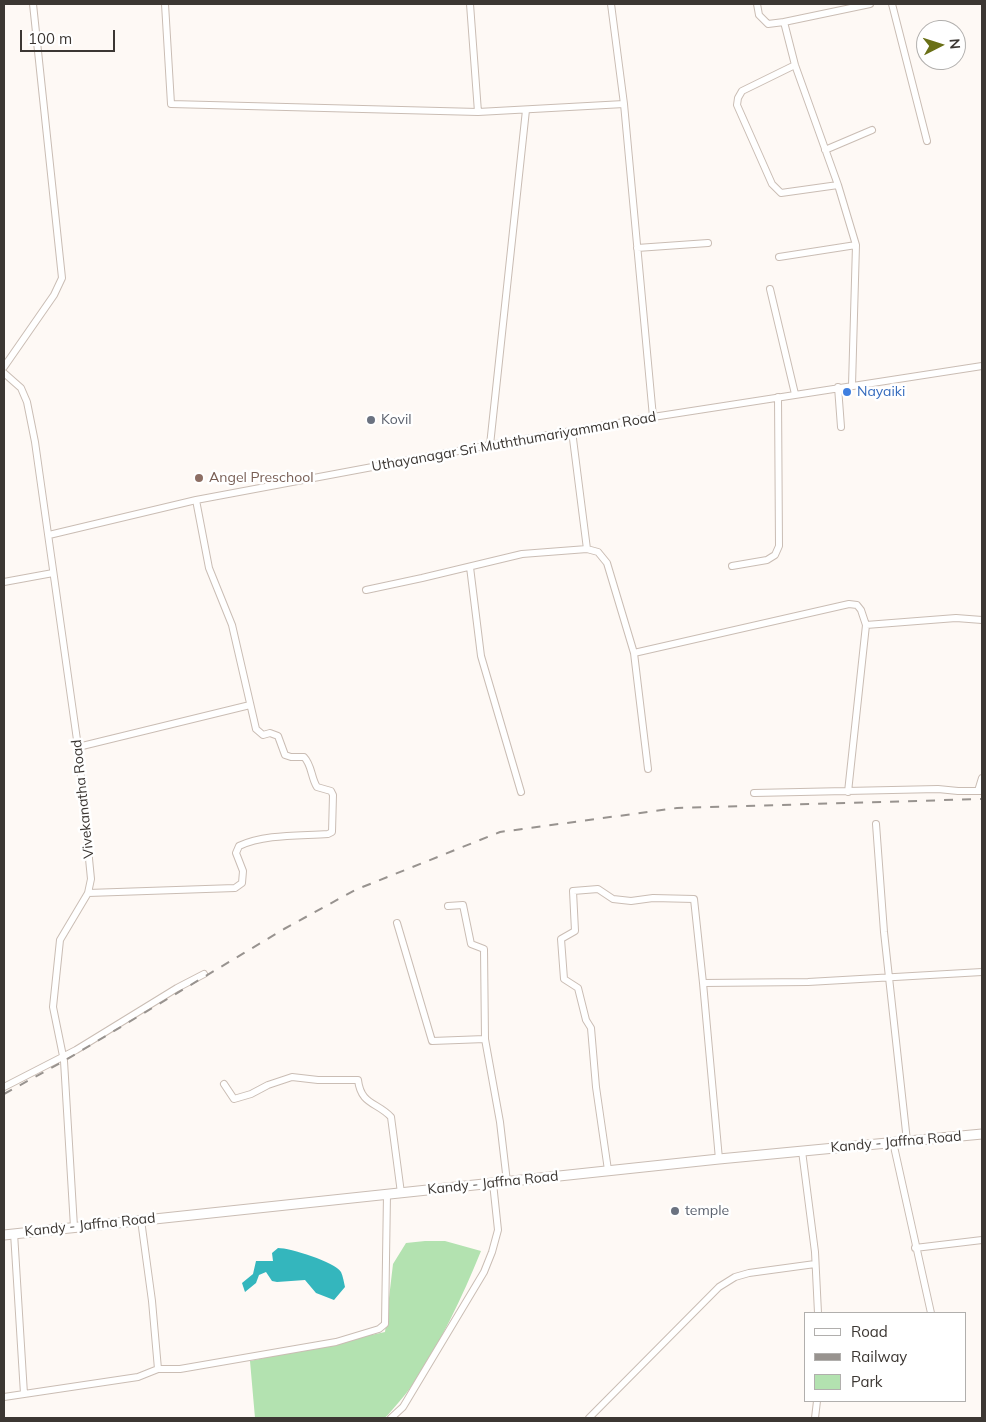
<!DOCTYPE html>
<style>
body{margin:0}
#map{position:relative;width:986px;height:1422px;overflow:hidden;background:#fef9f5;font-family:Mulish,sans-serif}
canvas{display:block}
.frame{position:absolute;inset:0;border:5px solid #3c3733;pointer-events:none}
.legend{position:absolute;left:804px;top:1312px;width:162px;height:90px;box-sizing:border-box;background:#fff;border:1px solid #b1afad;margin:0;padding:6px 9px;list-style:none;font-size:15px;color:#3c3733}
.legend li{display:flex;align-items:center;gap:10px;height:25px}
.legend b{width:25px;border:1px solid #b1afad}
.north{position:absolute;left:916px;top:20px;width:50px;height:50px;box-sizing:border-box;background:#fff;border:1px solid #b1afad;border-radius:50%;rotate:85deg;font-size:14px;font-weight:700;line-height:20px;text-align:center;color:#3c3733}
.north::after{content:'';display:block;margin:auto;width:18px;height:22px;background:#6a7017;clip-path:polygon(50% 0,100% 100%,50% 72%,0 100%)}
.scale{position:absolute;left:20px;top:30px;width:95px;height:22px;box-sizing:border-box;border:2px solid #3c3733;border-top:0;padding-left:6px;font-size:15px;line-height:18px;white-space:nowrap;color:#3c3733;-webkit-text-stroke:4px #fff;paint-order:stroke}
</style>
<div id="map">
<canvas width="986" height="1422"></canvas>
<div class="frame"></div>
<ul class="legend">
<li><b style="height:6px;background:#fff"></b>Road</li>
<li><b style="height:6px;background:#98938f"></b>Railway</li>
<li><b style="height:14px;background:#b3e2b0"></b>Park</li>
</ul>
<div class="north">N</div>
<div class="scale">100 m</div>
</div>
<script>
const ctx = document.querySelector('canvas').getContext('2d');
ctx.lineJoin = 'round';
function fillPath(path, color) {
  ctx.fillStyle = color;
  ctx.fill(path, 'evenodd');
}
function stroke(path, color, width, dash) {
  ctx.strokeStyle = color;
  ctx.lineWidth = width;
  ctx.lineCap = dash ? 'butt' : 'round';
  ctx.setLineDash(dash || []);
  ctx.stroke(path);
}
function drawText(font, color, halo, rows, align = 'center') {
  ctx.font = font + ' Mulish,sans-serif';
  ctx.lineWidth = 5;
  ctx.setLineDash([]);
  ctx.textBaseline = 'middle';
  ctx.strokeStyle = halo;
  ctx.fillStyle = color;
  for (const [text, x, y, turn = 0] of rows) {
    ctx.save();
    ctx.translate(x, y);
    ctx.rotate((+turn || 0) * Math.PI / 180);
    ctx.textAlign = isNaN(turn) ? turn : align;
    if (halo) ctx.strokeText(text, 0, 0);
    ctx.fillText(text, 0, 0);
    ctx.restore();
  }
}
fillPath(new Path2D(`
 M425,1241h20l36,10c-19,47 -41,93 -70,136 -7,10 -16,19 -24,29l-3,2h-129l-5,-57 135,-29 8,-68 13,-21z`), '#b3e2b0');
fillPath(new Path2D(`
 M278,1248c12,0 57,14 63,24 2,4 3,11 4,15l-11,13 -18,-7 -11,-13 -28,2 -5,-1 -6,-9 -7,3 -3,8 -11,9 -3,-9 11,-9 3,-13h17l-1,-8z`), '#34b6bd');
const minor = new Path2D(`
 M165,4l6,100 307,8 146,-8
 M470,4l8,108
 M611,4l13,100 29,313
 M757,4l2,11 9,9 16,-2 11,43 43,120 18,60 -4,140
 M892,4l35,137
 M784,22l86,-18
 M795,65l-53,26 -4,7 -1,7 35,79 9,9 57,-8
 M825,150l47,-20
 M637,248l71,-5
 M779,257l77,-12
 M770,289l25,105
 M4,367l50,-72 8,-17 -29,-274
 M4,373l17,15 6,14 8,40 43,305 13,132 -3,14 -28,47 -7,67 11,54 10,166
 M838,387l3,40
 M572,431l15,118
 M490,445l36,-335
 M49,535l147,-35 294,-55 163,-28 329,-51
 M732,566l35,-6 8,-5 4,-9 -1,-149
 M470,567l11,89 40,136
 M4,582l49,-9
 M366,590l56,-12 100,-24 65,-5 11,3 9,11 27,90 14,116
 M866,625l90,-7 26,2
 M634,653l215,-49 8,1 4,5 5,15 -18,167
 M78,747l172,-42
 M978,791l4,-13
 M754,793l184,-4 20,2h24
 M876,824l8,108 23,209
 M88,893l147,-5 7,-5 1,-12 -7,-18 3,-7c26,-12 60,-10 89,-12l4,-2 1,-37 -2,-4 -14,-4c-6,-9 -5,-22 -13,-30h-13l-6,-2 -7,-19 -8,-3 -7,2 -7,-6 -24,-104 -23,-57 -13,-68
 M448,906l15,-1 8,39 13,5 1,90 15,83 7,60
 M397,923l35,118 53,-2
 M703,983l105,-1 174,-10
 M224,1084l10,15 17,-5 17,-9 24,-8 26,3h40c3,25 19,22 33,37l10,76
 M4,1087l72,-37 101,-62 27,-14
 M893,1142l38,171
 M802,1151l13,101 3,61
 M608,1170l-12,-83 -5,-59 -5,-8 -8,-32 -14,-9 -3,-40 14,-8 -2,-40 25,-2 15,10 18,2 22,-3 41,1 9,84 16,176
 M141,1220l11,81 6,68
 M14,1233l10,161
 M915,1248l67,-8
 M4,1397l134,-20 20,-8h22l156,-27 43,-13 6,-5 2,-130
 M391,1418l12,-11 81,-135 8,-20 6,-22 -5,-47
 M589,1418l130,-131 16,-10 14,-4 66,-9
 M815,1418l2,-17`);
const highway = new Path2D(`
 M4,1235l715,-76 263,-25`);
stroke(minor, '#cabdb4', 8);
stroke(highway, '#cabdb4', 11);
stroke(minor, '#fff', 6);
stroke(highway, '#fff', 9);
stroke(new Path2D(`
 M4,1094l60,-33 220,-132 71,-39 145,-58 177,-24 305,-9`), '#98938f', 2, [9, 9]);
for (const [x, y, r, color] of [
 [847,392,5,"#3f7fe0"],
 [371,420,5,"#6b7280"],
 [199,478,5,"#8d6e63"],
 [675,1211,5,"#6b7280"]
]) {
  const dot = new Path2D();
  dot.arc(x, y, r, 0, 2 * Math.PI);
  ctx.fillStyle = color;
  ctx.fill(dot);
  stroke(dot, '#fff', 2);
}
drawText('14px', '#366cbe', '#fff', [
 ["Nayaiki",857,392]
], 'left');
drawText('14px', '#5b616d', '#fff', [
 ["Kovil",381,420],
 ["temple",685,1211]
], 'left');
drawText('14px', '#3c3733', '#fff', [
 ["Uthayanagar Sri Muththumariyamman Road",514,442,-10],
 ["Vivekanatha Road",83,799,-96],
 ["Kandy - Jaffna Road",896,1142,-5],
 ["Kandy - Jaffna Road",493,1183,-6],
 ["Kandy - Jaffna Road",90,1225,-6]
]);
drawText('14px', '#785e54', '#fff', [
 ["Angel Preschool",209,478]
], 'left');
</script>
